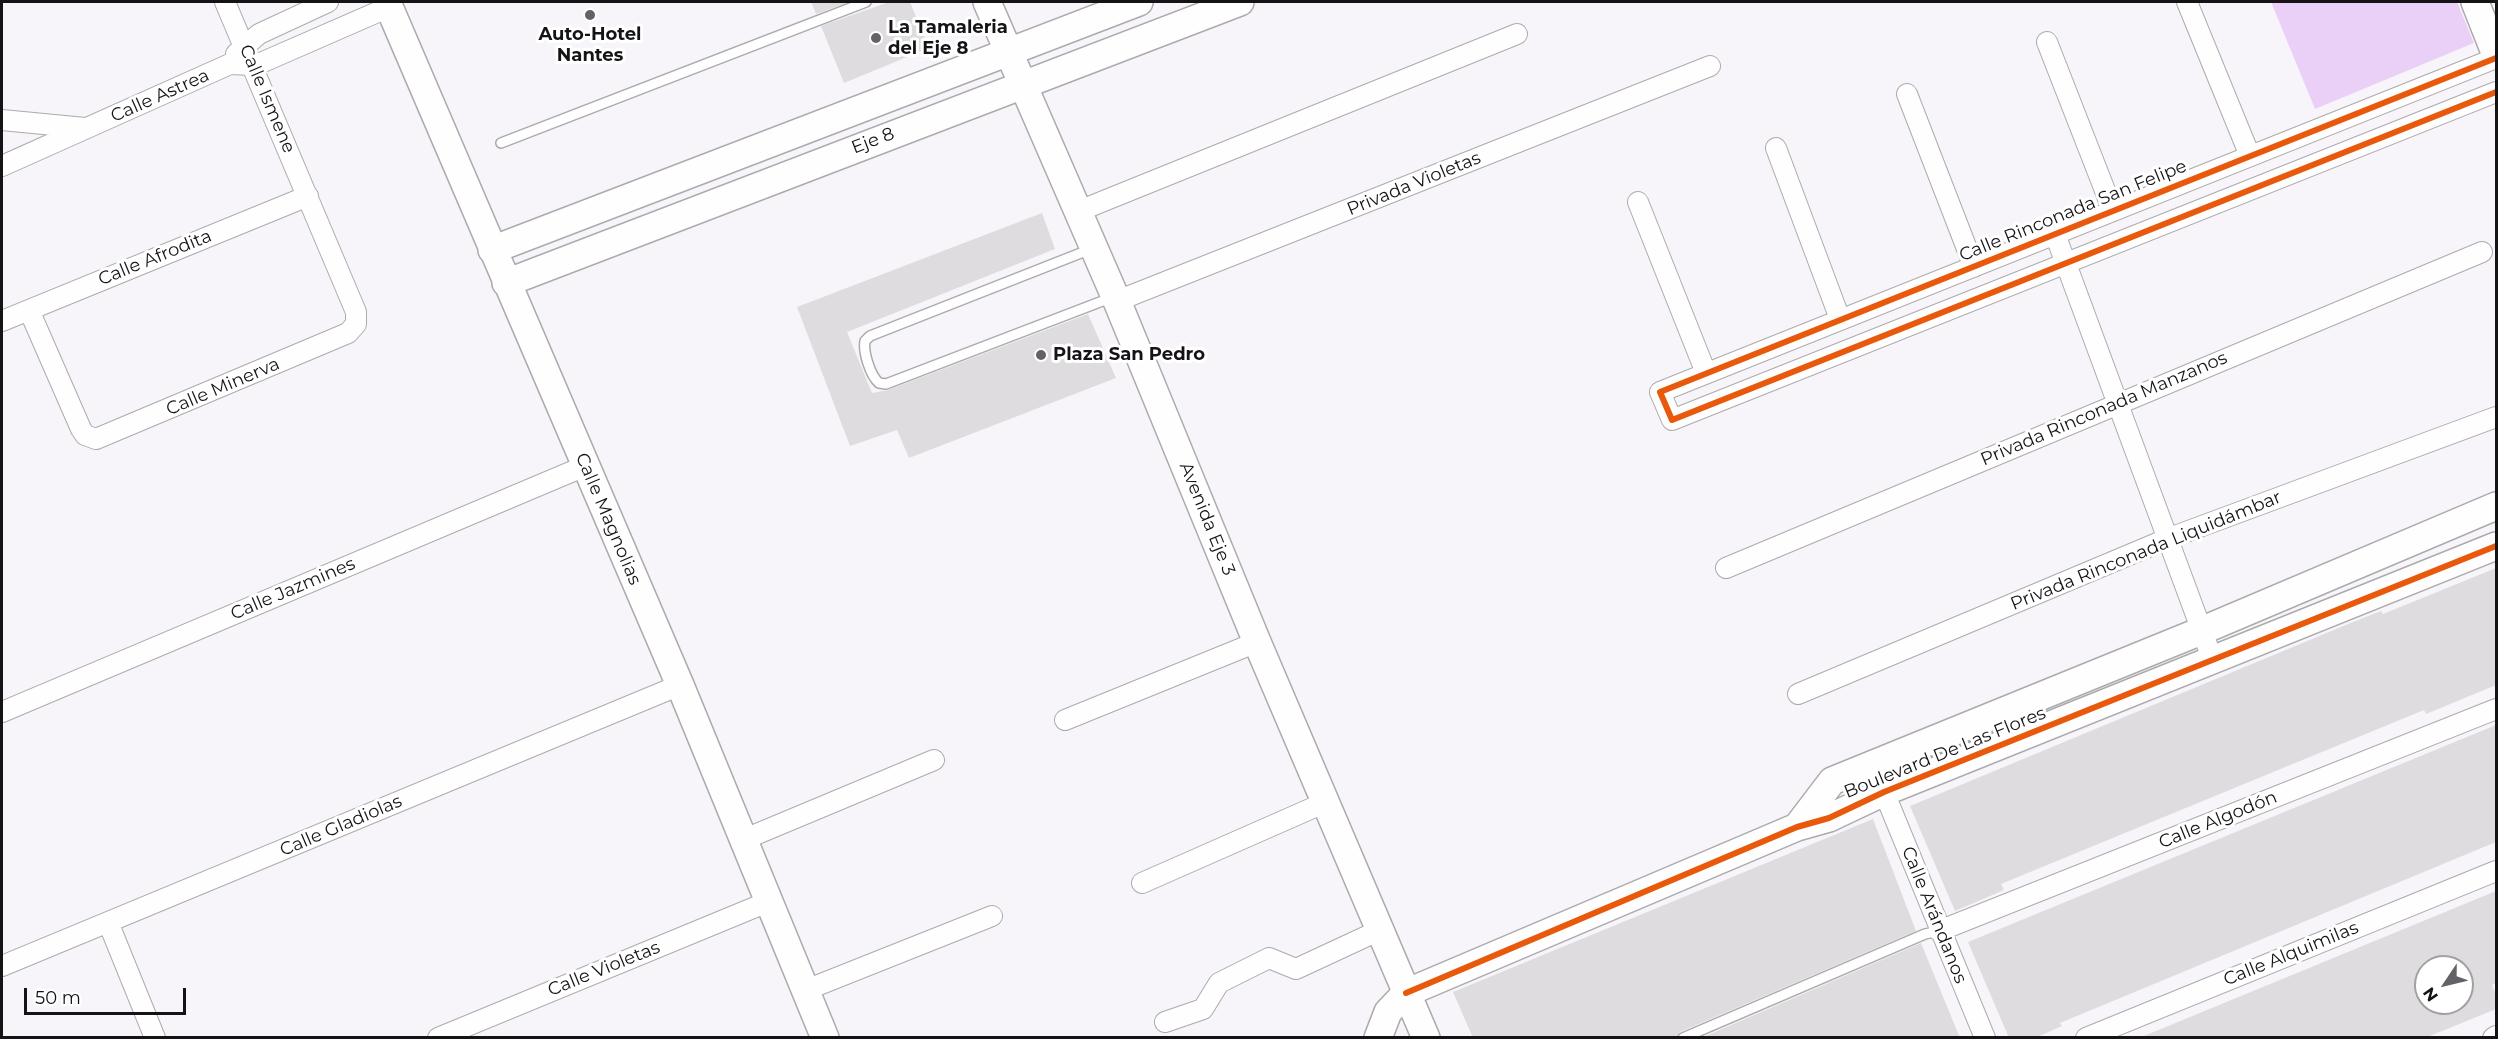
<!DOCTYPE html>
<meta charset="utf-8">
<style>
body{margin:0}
#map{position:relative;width:2498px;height:1039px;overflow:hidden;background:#f8f5fa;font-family:Montserrat,sans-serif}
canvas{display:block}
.frame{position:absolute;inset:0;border:3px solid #151316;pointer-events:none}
.north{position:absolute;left:2414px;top:955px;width:60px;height:60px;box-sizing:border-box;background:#fff;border:2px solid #a1a1a2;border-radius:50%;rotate:235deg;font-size:16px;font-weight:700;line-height:24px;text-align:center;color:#151316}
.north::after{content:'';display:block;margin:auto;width:21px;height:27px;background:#646266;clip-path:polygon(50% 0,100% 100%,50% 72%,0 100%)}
.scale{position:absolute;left:24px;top:988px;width:162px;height:27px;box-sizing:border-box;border:3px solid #151316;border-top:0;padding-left:8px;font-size:18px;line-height:21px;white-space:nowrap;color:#151316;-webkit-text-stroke:4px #fff;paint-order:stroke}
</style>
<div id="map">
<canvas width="2498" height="1039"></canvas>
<div class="frame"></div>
<div class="north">N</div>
<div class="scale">50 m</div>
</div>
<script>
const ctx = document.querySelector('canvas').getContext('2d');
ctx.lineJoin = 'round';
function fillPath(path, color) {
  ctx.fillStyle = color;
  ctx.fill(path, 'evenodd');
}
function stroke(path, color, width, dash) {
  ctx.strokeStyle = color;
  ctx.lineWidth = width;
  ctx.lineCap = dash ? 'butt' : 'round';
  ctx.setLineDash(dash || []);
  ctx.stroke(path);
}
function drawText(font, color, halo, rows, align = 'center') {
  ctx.font = font + ' Montserrat,sans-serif';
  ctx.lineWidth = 6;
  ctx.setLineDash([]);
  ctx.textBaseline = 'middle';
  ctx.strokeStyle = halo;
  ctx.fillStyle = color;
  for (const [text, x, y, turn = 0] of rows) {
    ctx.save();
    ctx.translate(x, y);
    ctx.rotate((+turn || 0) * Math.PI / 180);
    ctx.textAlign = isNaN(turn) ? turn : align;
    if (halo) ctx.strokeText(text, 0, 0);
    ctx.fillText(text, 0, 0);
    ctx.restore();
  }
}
fillPath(new Path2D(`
 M2271,2h186l17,41 -159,66z`), '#ead0f7');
fillPath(new Path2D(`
 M811,2h38l-33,12z
 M889,2h21l19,46 -85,35 -23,-57z
 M1042,213l13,36 -208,83 25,61 16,-3 200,-76 28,64 -207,80 -12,-28 -47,16 -53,-139z
 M2496,568v117l-70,29 -2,-4 -423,174 3,6 -49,21 -45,-105 443,-184 28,-11 2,3z
 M2496,725v117l-436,181 2,3 -27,12h-26l-41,-96z
 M1873,819l43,112 -236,101 -4,6h-203l-20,-46z
 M2496,891v92l-4,2 4,10v14l-71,29h-286zM2426,967h36v36h-36z
 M1921,943l39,95h-259z`), '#dfdce0');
const lane = new Path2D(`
 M501,143l365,-141
 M1091,249l-221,87 -5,5c-2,11 5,34 14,42l7,1 227,-87
 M1683,1038l242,-104 14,-3`);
const street = new Path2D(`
 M2187,2l63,154
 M2047,42l66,169
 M236,54l23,-20 69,-32
 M2496,58l-836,334 12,28 824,-328
 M1907,94l67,173
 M2,120l83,8
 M1776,148l64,171
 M2,166l228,-102 22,1 11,-3 126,-55
 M1638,202l68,171
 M1079,211l438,-177
 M2055,234l158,427
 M1117,301l593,-235
 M29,310l52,119 4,6 11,4 252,-106 8,-9v-12l-131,-310
 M2,321l306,-125
 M1726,568l756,-316
 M1798,694l369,-155 329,-122
 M2,712l583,-246
 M1065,720l192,-78
 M1884,792l101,246
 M745,839l189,-79
 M1142,883l184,-81
 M108,922l47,116
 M1939,931l557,-222
 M2,966l678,-281
 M806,990l186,-74
 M1165,1022l38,-13 16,-26 50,-25 27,11 84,-39
 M438,1038l332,-137
 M2086,1038l410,-167
 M2493,1038l3,-2`);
const secondary = new Path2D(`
 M387,2l293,683 145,353
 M987,2l130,299 140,341 169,396
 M2475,2l21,53
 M492,250l647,-248
 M506,283l734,-281
 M1797,827l35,-46 369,-150 295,-125
 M1378,1038l10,-26 18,-19 391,-166 32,-9 55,-26 612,-246`);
stroke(lane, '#acaaad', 12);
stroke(street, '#acaaad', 22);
stroke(secondary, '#acaaad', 30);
stroke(lane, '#fefefe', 9);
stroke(street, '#fefefe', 20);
stroke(secondary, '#fefefe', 27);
stroke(new Path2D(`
 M2496,58l-836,334 12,28 824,-328
 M1406,993l391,-166 32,-9 55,-26 612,-246`), '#e8590c', 6);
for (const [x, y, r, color] of [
 [590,15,6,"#646266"],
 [876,38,6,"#646266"],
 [1041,355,6,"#646266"]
]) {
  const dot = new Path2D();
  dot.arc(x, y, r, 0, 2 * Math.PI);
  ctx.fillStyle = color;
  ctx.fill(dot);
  stroke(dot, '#fff', 2);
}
drawText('bold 18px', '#151316', '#fff', [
 ["La Tamaleria",888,28],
 ["del Eje 8",888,49],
 ["Auto-Hotel",590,35,"center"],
 ["Nantes",590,56,"center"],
 ["Plaza San Pedro",1053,355]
], 'left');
drawText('18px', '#151316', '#fff', [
 ["Calle Astrea",160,96,-24],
 ["Calle Ismene",267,99,67],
 ["Eje 8",873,141,-21],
 ["Privada Violetas",1414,184,-22],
 ["Calle Rinconada San Felipe",2073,211,-22],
 ["Calle Afrodita",155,258,-22],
 ["Calle Minerva",223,387,-23],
 ["Privada Rinconada Manzanos",2104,409,-23],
 ["Calle Magnolias",608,519,67],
 ["Avenida Eje 3",1207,519,68],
 ["Privada Rinconada Liquidámbar",2146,551,-22],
 ["Calle Jazmines",293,589,-23],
 ["Boulevard De Las Flores",1945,753,-22],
 ["Calle Algodón",2218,820,-22],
 ["Calle Gladiolas",341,826,-23],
 ["Calle Arándanos",1934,915,68],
 ["Calle Alquimilas",2291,954,-22],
 ["Calle Violetas",604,969,-22]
]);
</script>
